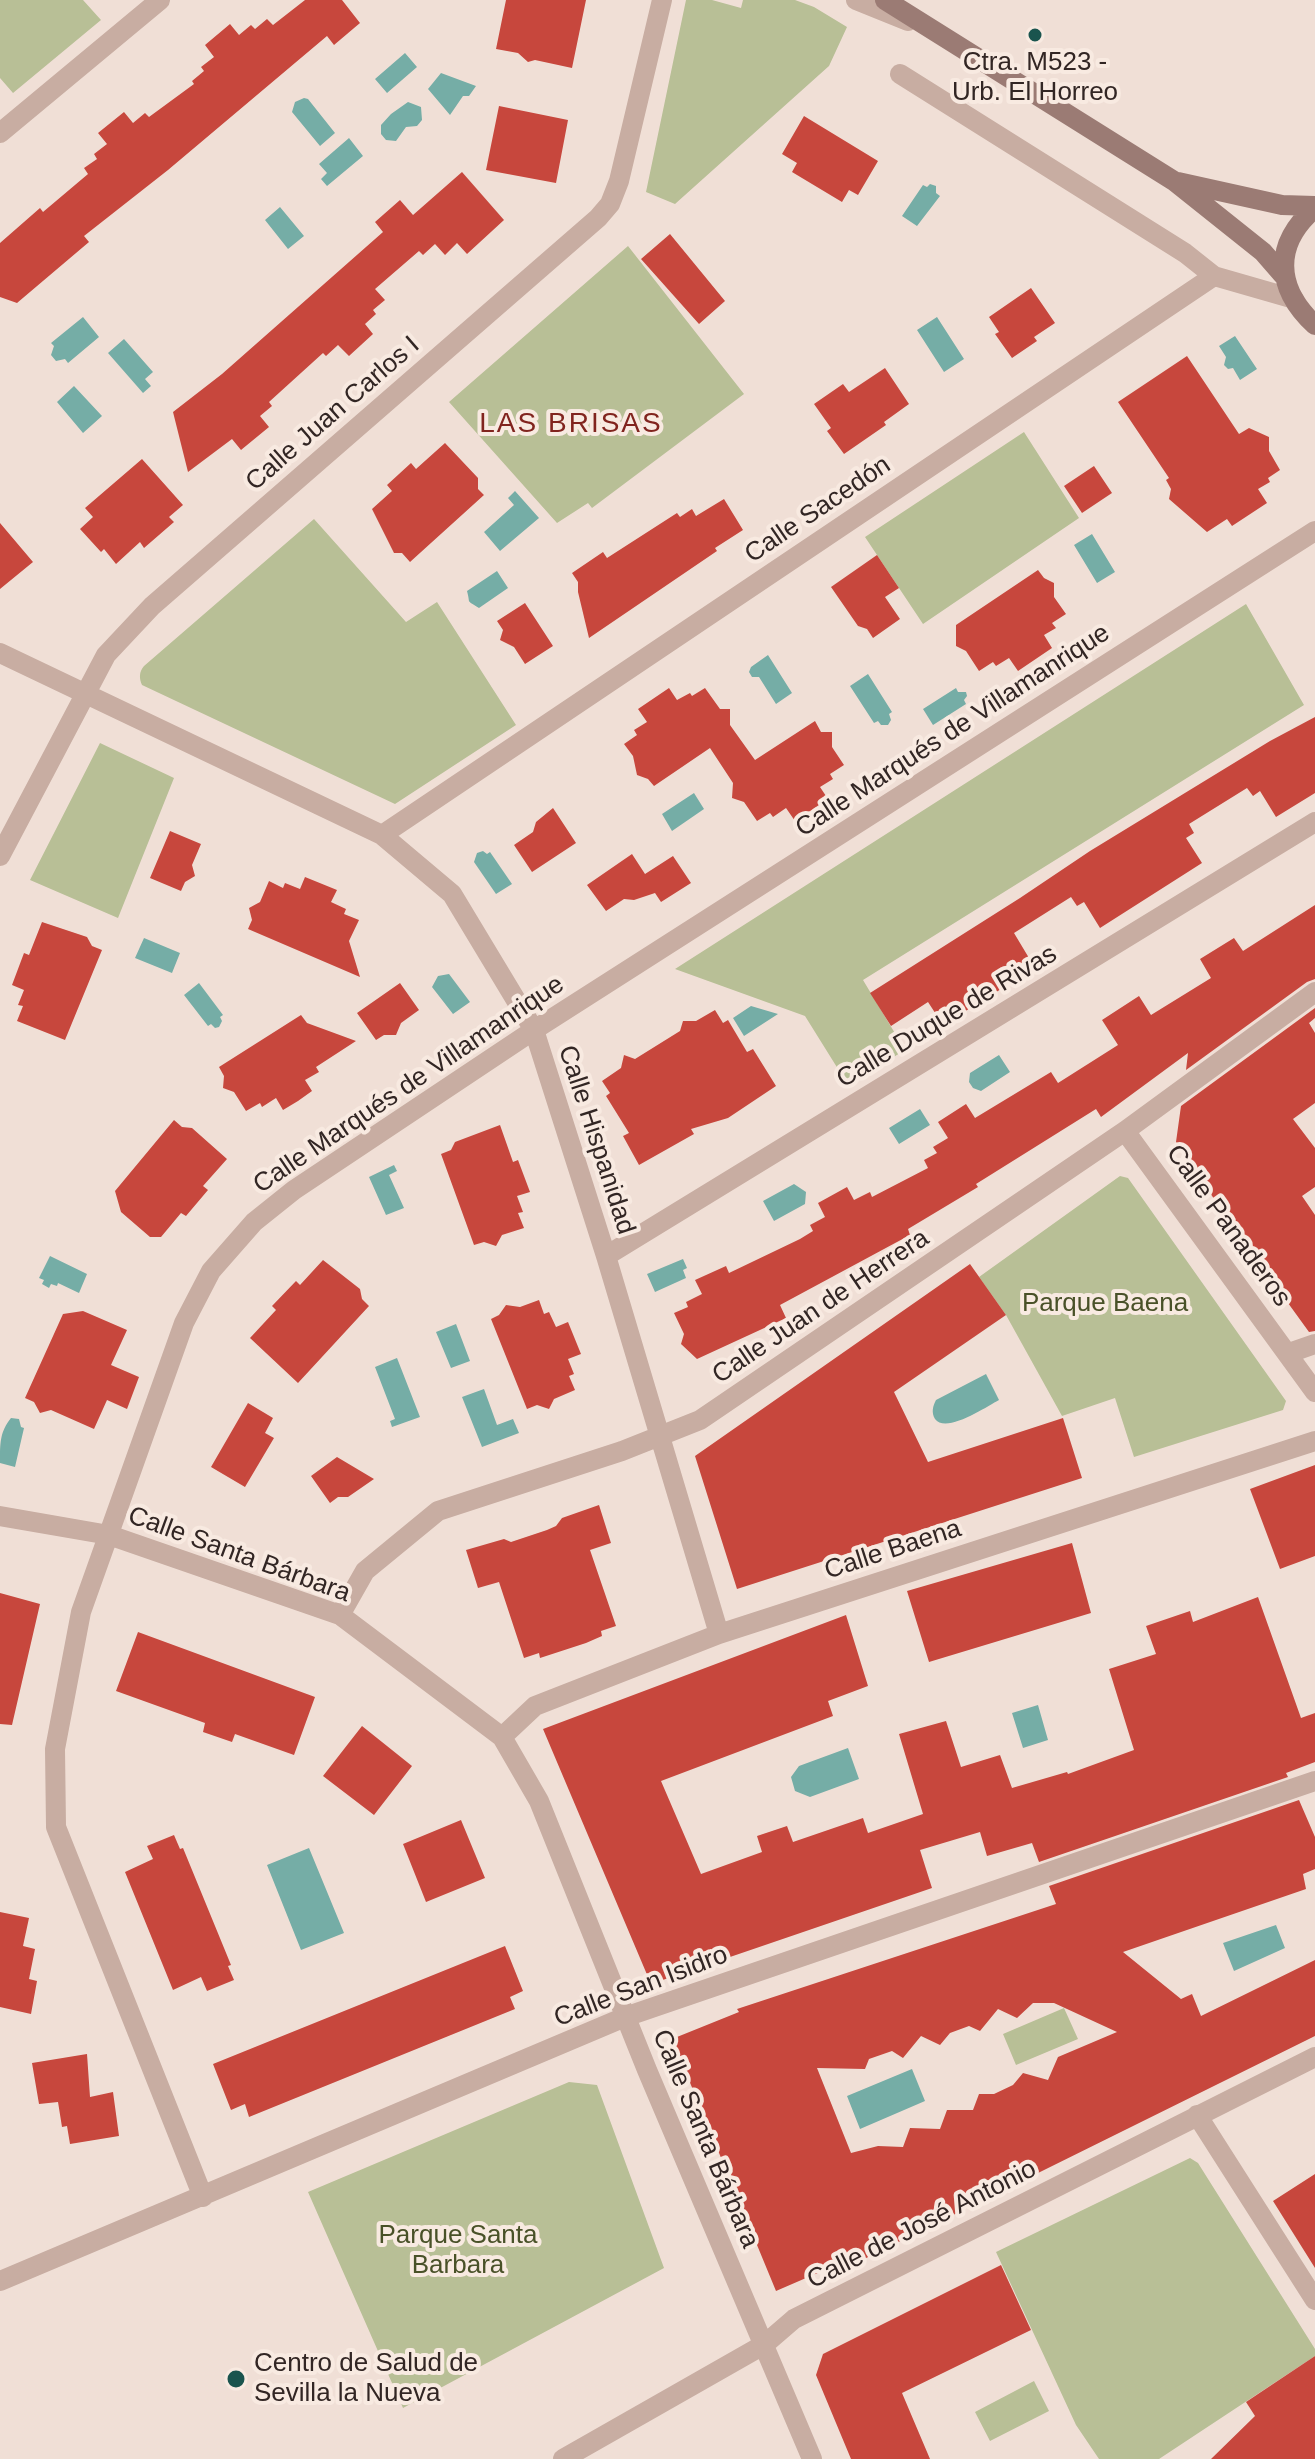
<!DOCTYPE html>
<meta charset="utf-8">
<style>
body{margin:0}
canvas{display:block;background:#f0dfd6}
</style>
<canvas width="1315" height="2459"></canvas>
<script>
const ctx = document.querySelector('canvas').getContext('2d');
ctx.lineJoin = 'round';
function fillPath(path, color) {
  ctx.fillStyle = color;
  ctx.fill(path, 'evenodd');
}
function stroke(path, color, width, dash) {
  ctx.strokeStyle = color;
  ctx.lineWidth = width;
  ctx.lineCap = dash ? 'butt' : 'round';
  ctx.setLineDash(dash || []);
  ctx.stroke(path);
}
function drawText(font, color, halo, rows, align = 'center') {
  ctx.font = font + ' Helvetica,sans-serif';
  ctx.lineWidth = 8;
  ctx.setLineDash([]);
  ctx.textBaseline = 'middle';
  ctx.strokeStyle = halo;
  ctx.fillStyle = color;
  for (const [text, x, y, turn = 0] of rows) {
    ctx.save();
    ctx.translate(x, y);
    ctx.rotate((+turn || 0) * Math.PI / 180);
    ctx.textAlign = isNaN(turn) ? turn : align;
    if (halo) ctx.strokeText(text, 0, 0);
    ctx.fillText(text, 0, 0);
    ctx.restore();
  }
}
fillPath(new Path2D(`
 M0,0h83l18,20 -88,73 -13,-15z
 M686,0h26l29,8 2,-8h52l19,7 33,20 -18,39 -154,138 -29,-12z
 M628,246l116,148 -152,114 -4,-5 -31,20 -108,-121z
 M1024,432l55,86 -156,106 -58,-87z
 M314,519l92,103 31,-20 79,123 -121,79 -253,-119c-3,-7 -3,-13 2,-19z
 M1246,604l58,101 -441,275 42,70 -57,35 -43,-69 -130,-47z
 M100,743l74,35 -56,140 -88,-38z
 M1120,1176l8,2 158,223 -3,9 -149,47 -19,-59 -53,18 -56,-101 -27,-38z
 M1064,2008l14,31 -62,26 -13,-31z
 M569,2082l28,3 67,183 -261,140 -95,-216z
 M1190,2158l8,5 117,186v7l-156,103h-60l-23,-34 -80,-173z
 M1034,2381l15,30 -59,30 -15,-29z`), '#b8bf96');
fillPath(new Path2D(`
 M405,53l12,14 -30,26 -12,-14z
 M441,73l35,13 -7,10h-6l-13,19 -22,-26z
 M304,98l4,1 27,34 -15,13 -28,-34 3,-10z
 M408,102l13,5 1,13 -5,6 -11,1 -10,14 -10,-1 -5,-6v-9l10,-11z
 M349,138l14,18 -36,30 -6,-7 6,-6 -8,-9z
 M930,184l6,2v7l4,3 -23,30 -15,-10 21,-31 4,2z
 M280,207l24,29 -16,13 -23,-29z
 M83,317l16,20 -31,26 -3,-4 -9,2 -5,-6 3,-9 -3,-3z
 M937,317l27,42 -20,13 -27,-42z
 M1235,336l22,33 -17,11 -7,-12 -5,1 -4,-4 2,-8 -7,-11z
 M124,339l29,33 -8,7 6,7 -8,7 -35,-40z
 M74,386l28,30 -19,17 -26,-31z
 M515,491l24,27 -39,33 -16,-19 30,-27 -6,-7z
 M1092,534l23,38 -18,11 -23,-38z
 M497,571l11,17 -29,20c-14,-9 -8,-3 -12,-17z
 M768,655l24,38 -16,11 -17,-27h-7l-3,-5 2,-5z
 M868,674l24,38 -3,2 2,6 -3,5h-7l-3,-4 -4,2 -24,-37z
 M956,688l2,4h8l1,4 -3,4 2,4 -33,21 -10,-16z
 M694,793l10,16 -32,22 -10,-17z
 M483,851l4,3 3,-2 22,32 -16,10 -22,-32 3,-9z
 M144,938l36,15 -8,20 -37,-15z
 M449,974l21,28 -17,12 -21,-27 6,-11z
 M199,983l24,32 -3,2 2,4 -3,6 -4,1 -4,-4 -3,2 -24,-31z
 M751,1006l27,8 -34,22 -11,-18z
 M999,1055l11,17 -29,19 -8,-3 -4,-6 1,-9z
 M920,1109l10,16 -31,19 -10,-16z
 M394,1165l3,6 -8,4 15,33 -18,7 -17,-38z
 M794,1184l12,8 -1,12 -31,17 -11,-20z
 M50,1256l37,18 -8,19 -21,-10 -1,3 -6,-2 -2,4 -7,-4 2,-4 -5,-2z
 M683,1259l4,9 -4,2 3,8 -31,14 -8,-18z
 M456,1324l14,37 -19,7 -15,-36z
 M397,1358l23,59 -28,10 -2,-6 5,-2 -20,-52z
 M986,1374l13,26c-13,7 -53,34 -64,19 -4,-7 -2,-13 1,-19z
 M484,1389l13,36 16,-6 6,14 -37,14 -20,-50z
 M11,1418l8,1 2,8 3,1 -9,39 -15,-4c0,-21 0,-31 11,-45z
 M1038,1705l10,35 -25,8 -11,-35z
 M848,1748l11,31 -49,18 -15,-6 -4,-14 8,-11z
 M309,1848l35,85 -43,17 -34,-85z
 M1276,1925l9,23 -51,23 -11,-28z
 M912,2069l13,32 -65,28 -13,-33z`), '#75ada6');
fillPath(new Path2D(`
 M305,0h37l18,23 -26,22 -7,-9 -159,134 -84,66 5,6 -72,61 -17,-6v-54l40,-35 3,4 45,-38 -4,-6 13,-9 -3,-5 13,-10 -9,-11 26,-21 9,11 12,-10 4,4 45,-33 -2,-3 12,-10 -3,-4 13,-10 -9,-12 25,-21 9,11 12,-10 4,4 12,-10 6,6z
 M506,0h80l-14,68 -37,-8 -7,2 -10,-9 -22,-4z
 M499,106l69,14 -12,63 -70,-13z
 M804,116l74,45 -20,34 -9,-5 -7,12 -50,-30 5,-9 -15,-9z
 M462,172l42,48 -37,34 -10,-11 -12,12 -10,-11 -12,11 -4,-4 -44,38 10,11 -12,10 3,4 -11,10 8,10 -24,22 -11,-11 -12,11 -3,-3 -54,49 3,4 -12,10 9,11 -28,23 -9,-11 -44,33 -15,-60 49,-38 161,-142 -8,-10 25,-22 13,15z
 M670,234l55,67 -26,23 -58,-65z
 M1031,288l24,35 -21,14 3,4 -25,17 -17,-24 4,-2 -10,-15z
 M1187,356l52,78 10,-6 20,9v14l11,19 -12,8 2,4 -12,7 9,14 -35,23 -5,-7 -20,13 -38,-33 2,-10 -5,-9 3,-2 -51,-76z
 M885,368l24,36 -25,18 2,3 -42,29 -17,-23 4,-3 -17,-24 29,-20 6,8z
 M445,443l33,35v11l6,6 -74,67 -8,-9h-8l-22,-44 20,-18 -5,-6 24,-22 5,6z
 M142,459l41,46 -14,12 5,5 -30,26 -4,-6 -24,22 -12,-15 -3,3 -21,-23 13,-12 -8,-9z
 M1094,466l18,27 -30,20 -18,-27z
 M724,499l19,31 -28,18 2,3 -128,87 -11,-46v-10l-6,-9 31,-21 4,6 70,-45 3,4 12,-8 4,7z
 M0,523l33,39 -33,27z
 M877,555l22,33 -14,9 15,22 -27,19 -6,-9 -9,-3 -27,-39z
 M1038,570l6,8 10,5v14l12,17 -14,9 4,5 -12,7 8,13 -34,23 -9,-13 -13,8 -3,-4 -14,9 -13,-20 -10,-5v-21z
 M525,603l28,43 -28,18 -11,-17 -14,-7 3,-10 -6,-9z
 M669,688l8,12 13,-7 2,3 13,-8 15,21h10v16l25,35 60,-39 6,11h11v15l12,18 -14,9 3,5 -13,8 8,12 -33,22 -9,-13 -13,9 -3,-4 -13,8 -13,-19 -12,-4 1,-15 -23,-35 -56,38 -6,-7 -11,-4 -4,-19 -9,-12 13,-9 -3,-5 13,-8 -9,-13z
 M1315,717v76l-39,24 -16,-26 -7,5 -6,-8 -58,36 5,9 -8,5 16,25 -102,65 -16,-26 -7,4 -6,-9 -57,36 21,35 -92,57 -15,-23 -37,24 -21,-33 150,-95 70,-47 180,-110z
 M553,808l23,35 -44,29 -18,-27 19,-13 3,-10z
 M170,831l31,13 -9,21 3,11 -10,6 -4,9 -31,-13z
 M632,854l13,20 28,-18 18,27 -30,19 -6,-9 -21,7 -10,-1 -18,12 -19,-26z
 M305,877l32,13 -6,12 15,7 -2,5 15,6 -10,21 11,36 -112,-48 4,-9 -3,-12 11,-6 9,-21 14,7 2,-5 15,6z
 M1315,905v74l-8,3 -121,88 2,-17 -87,64 -5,-8 -120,75 2,3 -70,42 2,6 -130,70 6,13 -89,41 -16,-15 3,-10 -10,-21 14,-6 -2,-5 16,-8 -7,-14 31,-14 3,7 71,-34 13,-8 -3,-6 15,-8 -7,-14 29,-16 7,13 16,-8 2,5 56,-29 -4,-8 13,-7 -4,-6 15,-9 -10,-16 28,-18 9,14 76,-46 7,11 60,-38 -16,-25 37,-24 12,19 60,-37 -11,-19 34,-21 9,13z
 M42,922l45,15 5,9 10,4 -37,90 -48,-19 6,-15 -5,-1 6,-15 -12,-5 12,-32 5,2z
 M400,983l19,27 -18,13 -5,12h-12l-8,5 -19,-27z
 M1315,1008v10l-6,5 6,10v70l-22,16 22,29v39l-13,9 13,19v116l-6,1 -42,-58 -2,1 -89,-133 5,-36z
 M715,1010l8,13 5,-3 19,32 6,-3 23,37 -48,32 -37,11 3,5 -55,31 -16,-29 6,-3 -23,-37 4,-3 -8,-12 19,-13 3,-13 11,4 45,-28 3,-10h13z
 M301,1015l6,8 49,18 -40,26 3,5 -14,8 7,11 -14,10 -15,9 -7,-12 -14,9 -2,-4 -14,8 -12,-19 -11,-4 1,-12 -5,-9z
 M174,1120l8,7 10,1 35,31 -24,27 5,4 -22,26 -5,-3 -20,24h-11l-29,-25 -6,-21z
 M500,1125l13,37 5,-2 12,32 -13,4 6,16 -5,1 6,15 -22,7 -6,11 -12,-4 -10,3 -33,-91 10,-4 4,-8z
 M323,1260l37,29 2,10 7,7 -71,77 -48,-45 26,-28 -4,-4 24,-25 4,4z
 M970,1264l36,51 -112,77 34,70 135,-44 19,60 -345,111 -42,-133z
 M539,1300l5,14 5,-2 7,15 12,-5 13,32 -13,5 6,15 -5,2 6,14 -21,9 -5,10 -12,-4 -10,4 -36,-90 8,-4 7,-10 14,2z
 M83,1311l44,19 -16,35 28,12 -12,32 -20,-9 -13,29 -43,-19 -11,3 -6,-11 -9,-4 38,-84z
 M248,1403l25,15 -8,15 9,5 -29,49 -34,-20z
 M337,1457l37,22 -26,18h-10l-8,6 -19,-27z
 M1315,1465v91l-35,13 -30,-80z
 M599,1505l12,38 -21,7 26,76 -15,5 1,5 -16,7 -46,15 -1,-5 -15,5 -25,-76 -21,6 -12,-38 38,-11 7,3 36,-12 9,-4 6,-8z
 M1072,1543l19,70 -162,49 -22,-71z
 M0,1593l40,11 -28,121 -12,-1z
 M1258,1597l43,121 14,-5v49l-29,11 2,4 -249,85 -7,-19 -45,13 -7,-24 -60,18 12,38 -281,96 -108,-255 303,-114 22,71 -40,15 5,15 -172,65 40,93 61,-22 -5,-16 30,-10 6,16 70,-24 5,15 55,-19 -24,-80 47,-13 15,46 39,-12 12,33 55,-16 1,2 66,-24 -25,-81 47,-15 -10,-28 44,-15 3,11z
 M138,1632l177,65 -21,58 -59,-21 -3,8 -29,-10 2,-9 -89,-32z
 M362,1726l50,40 -38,49 -51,-39z
 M1299,1800l16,37v32l-12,5 3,15 -183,63 58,47 11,-5 9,22 114,-56v76l-469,232 -3,-6 -67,29 -104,-252 67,-27 -2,-3 319,-105 -7,-18zM1033,2003h21l63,29 -59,25 -10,23 -25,-7 -10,12 -19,9h-15l-6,16h-26l-7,19 -30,-1 -7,19 -25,-1 -27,7 -34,-85 48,1 4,-10 23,-8 11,7 18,-22 19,9 10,-12 19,-7 11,5 18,-22 19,9z
 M461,1820l24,58 -59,24 -23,-58z
 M174,1835l6,14 3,-1 48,117 -3,1 6,14 -27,11 -6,-14 -28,13 -48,-118 28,-13 -6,-13z
 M0,1912l29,6 -6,28 12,3 -6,30 8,2 -6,33 -31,-7z
 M505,1946l18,45 -13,6 5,12 -266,108 -4,-13 -14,6 -18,-46z
 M87,2054l3,43 23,-5 6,44 -49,8 -3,-18 -5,1 -4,-25 -19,2 -7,-41z
 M1315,2174v94l-42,-67z
 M1001,2265l30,65 -129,63 28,66h-79l-35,-84 7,-21z
 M1315,2356v103h-104l44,-43 -9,-14z`), '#c7473d');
stroke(new Path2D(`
 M856,0l52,21
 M900,74l285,179 29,23
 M0,133l160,-133
 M0,653l382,182 70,59 82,136 72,226 113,378
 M382,835l832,-559 80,23
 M0,856l106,-201 46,-49 446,-388 12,-14 9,-23 43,-181
 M1125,1131l190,261
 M606,1256l709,-434
 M1289,1353l26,-9
 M0,1516l109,19 231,80 162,122 37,64 108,269 165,389
 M340,1615l25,-44 73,-60 184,-60 78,-31 425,-289 190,-139
 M502,1737l33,-31 184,-72 596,-193
 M1197,2115l118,185
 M203,2197l-147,-370 -1,-78 26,-137 103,-289 27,-52 43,-49 40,-32 240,-160 781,-499
 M0,2281l625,-264 690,-236
 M563,2459l202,-115 29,-25 521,-262`), '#c8ada2', 20);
stroke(new Path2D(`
 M885,0l289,181 89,71 20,23
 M1178,182l104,23 33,1
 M1315,208c-42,36 -40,80 0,117`), '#9b7b74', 20);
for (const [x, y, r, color] of [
 [1035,35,8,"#1a544e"],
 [236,2379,10,"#1a544e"]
]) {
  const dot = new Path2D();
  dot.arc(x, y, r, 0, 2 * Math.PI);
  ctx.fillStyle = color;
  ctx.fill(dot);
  stroke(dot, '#f8eae1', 3);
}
drawText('26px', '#322624', '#f8eae1', [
 ["Ctra. M523 -",1035,63],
 ["Urb. El Horreo",1035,93],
 ["Centro de Salud de",254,2364,"left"],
 ["Sevilla la Nueva",254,2394,"left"]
]);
drawText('26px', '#322624', '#f8eae1', [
 ["Calle Juan Carlos I",333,414,-41],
 ["Calle Sacedón",818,510,-34],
 ["Calle Marqués de Villamanrique",953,731,-33],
 ["Calle Duque de Rivas",947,1017,-31],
 ["Calle Marqués de Villamanrique",409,1085,-34],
 ["Calle Hispanidad",596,1140,72],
 ["Calle Panaderos",1228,1226,54],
 ["Calle Juan de Herrera",821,1307,-34],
 ["Calle Baena",893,1550,-18],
 ["Calle Santa Bárbara",239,1555,20],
 ["Calle San Isidro",641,1987,-21],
 ["Calle Santa Bárbara",705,2139,67],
 ["Calle de José Antonio",922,2225,-27]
]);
drawText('26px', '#495128', '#f8eae1', [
 ["Parque Baena",1105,1304],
 ["Parque Santa",458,2236],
 ["Barbara",458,2266]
]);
ctx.letterSpacing = '2px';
drawText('28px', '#81241e', '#f8eae1', [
 ["LAS BRISAS",571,424]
]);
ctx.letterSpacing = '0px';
</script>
